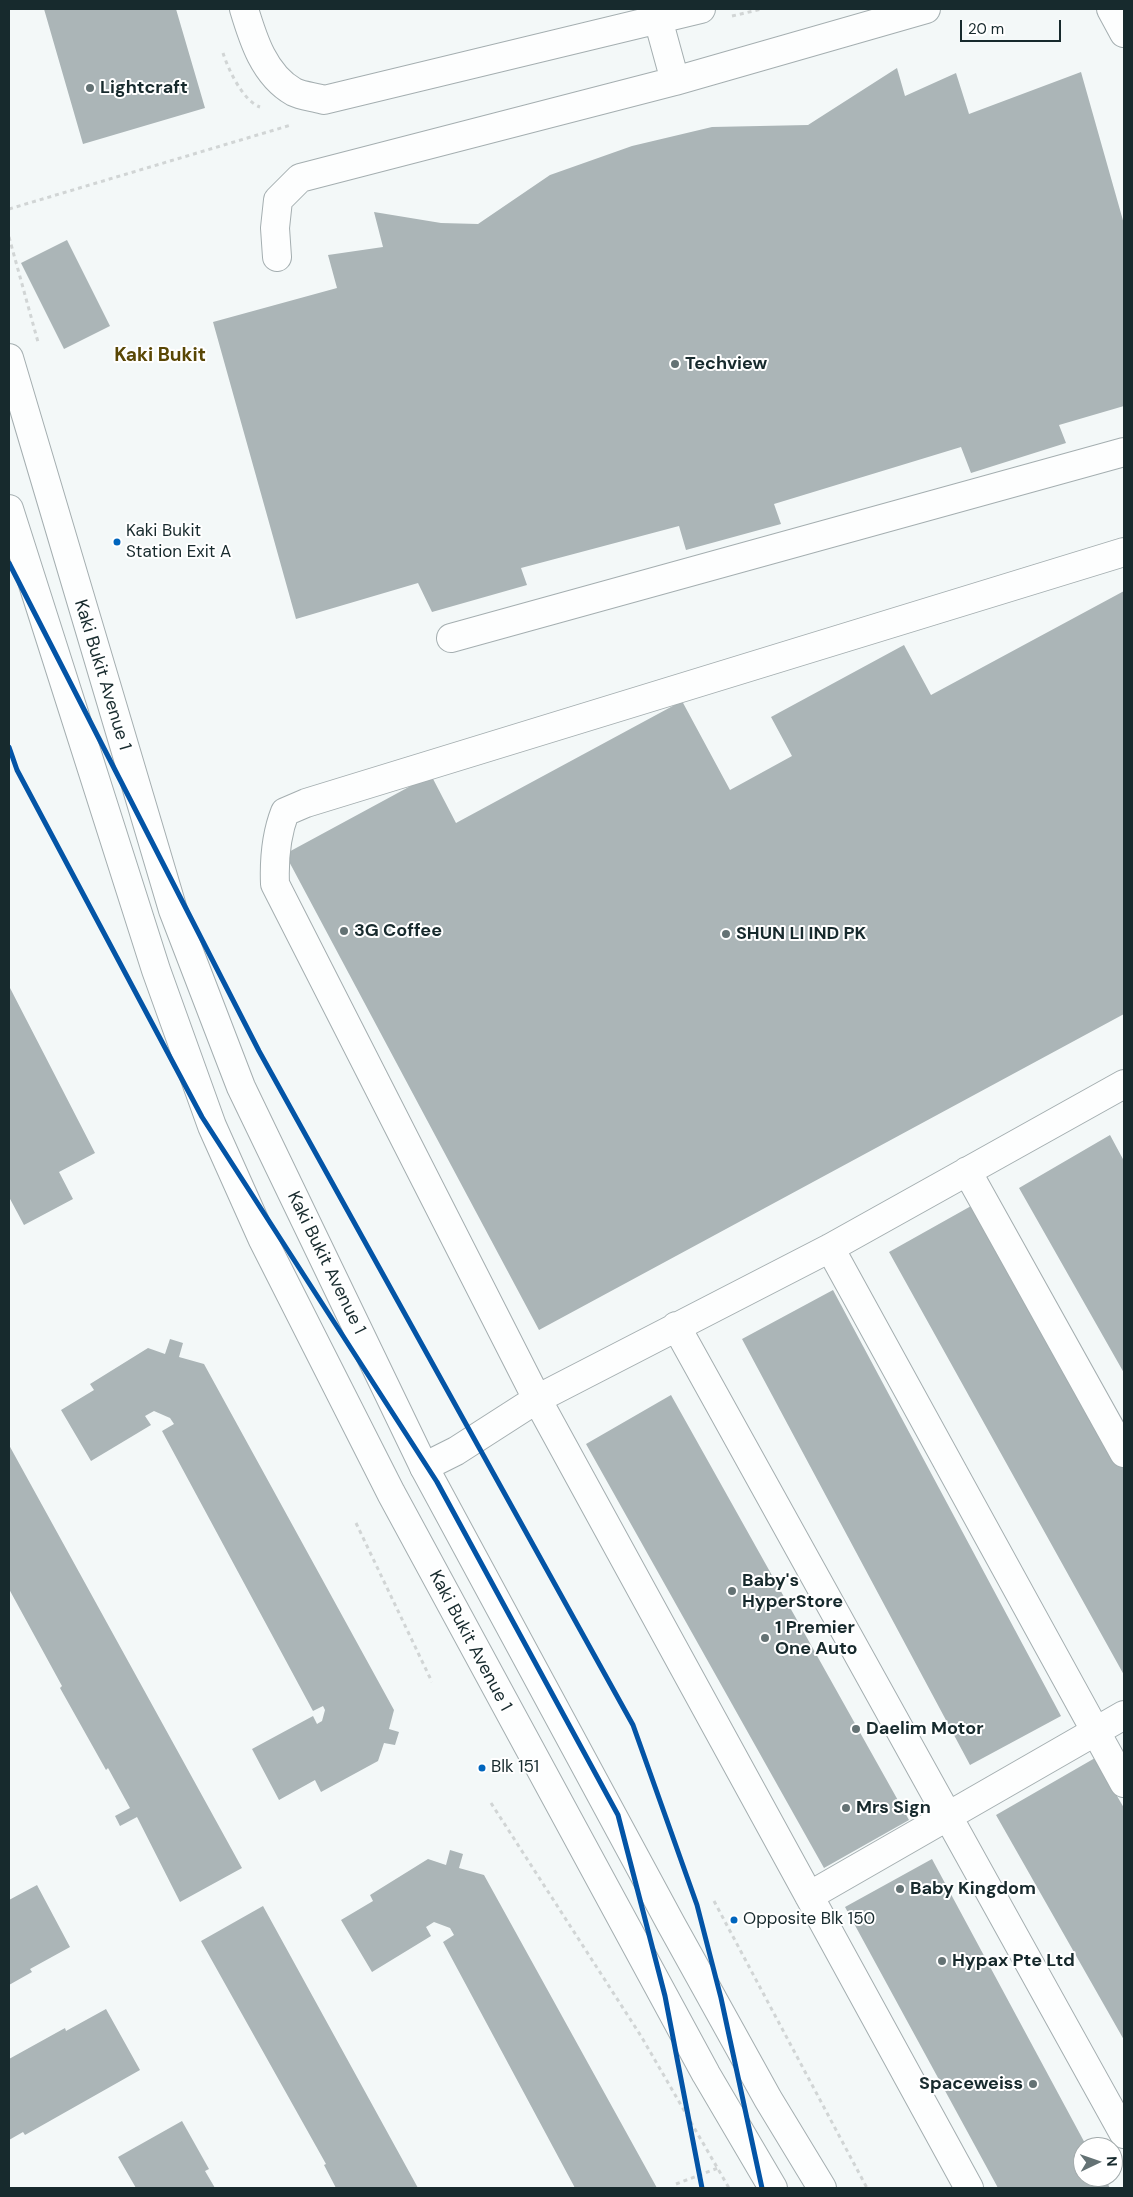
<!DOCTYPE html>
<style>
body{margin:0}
#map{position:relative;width:1133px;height:2197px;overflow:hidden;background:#f3f8f8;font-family:"DM Sans",sans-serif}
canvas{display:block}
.frame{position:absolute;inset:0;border:10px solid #172a2d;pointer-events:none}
.north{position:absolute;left:1073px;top:2137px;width:50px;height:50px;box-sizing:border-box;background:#fff;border:1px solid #a2aaab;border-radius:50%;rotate:87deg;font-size:14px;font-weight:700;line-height:20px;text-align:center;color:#172a2d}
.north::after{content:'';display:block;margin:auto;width:18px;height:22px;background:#647274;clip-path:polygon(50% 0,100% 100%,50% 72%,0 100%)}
.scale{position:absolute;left:960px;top:20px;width:101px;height:22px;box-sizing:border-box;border:2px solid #172a2d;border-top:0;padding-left:6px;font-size:15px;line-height:18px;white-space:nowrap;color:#172a2d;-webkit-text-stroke:4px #fff;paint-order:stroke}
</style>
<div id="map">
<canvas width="1133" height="2197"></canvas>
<div class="frame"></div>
<div class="north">N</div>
<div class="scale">20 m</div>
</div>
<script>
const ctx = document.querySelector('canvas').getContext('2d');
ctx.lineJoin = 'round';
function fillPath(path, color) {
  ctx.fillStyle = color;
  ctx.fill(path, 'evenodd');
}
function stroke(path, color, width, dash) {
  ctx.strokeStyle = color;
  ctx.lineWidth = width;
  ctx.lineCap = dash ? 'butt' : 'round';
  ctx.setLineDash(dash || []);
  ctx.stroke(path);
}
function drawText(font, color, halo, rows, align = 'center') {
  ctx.font = font + ' "DM Sans",sans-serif';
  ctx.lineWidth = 4;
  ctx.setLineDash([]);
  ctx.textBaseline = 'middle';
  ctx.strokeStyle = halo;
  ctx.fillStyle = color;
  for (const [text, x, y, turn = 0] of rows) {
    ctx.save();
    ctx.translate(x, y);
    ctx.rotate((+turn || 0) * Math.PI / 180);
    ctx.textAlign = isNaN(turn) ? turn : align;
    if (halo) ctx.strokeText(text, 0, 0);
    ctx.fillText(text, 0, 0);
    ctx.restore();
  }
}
fillPath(new Path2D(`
 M44,9h132l29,99 -122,36z
 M897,68l8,28 51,-23 13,41 112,-42 43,152v182l-65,19 7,18 -95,30 -10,-26 -187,57 7,20 -95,26 -7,-24 -158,42 6,17 -95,27 -14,-29 -122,36 -83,-297 124,-34 -9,-33 55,-8 -9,-35 67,11 37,1 72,-49 82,-29 80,-19 96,-2z
 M67,240l43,86 -46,23 -43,-86z
 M1124,591v423l-585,316 -254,-476 146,-79 25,48 226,-122 48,89 62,-34 -21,-39 133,-72 27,50z
 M9,986l86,167 -36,19 14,27 -49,26 -15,-28z
 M1110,1135l14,26v212l-105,-185z
 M980,1201l144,260v214l-235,-423z
 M833,1290l228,426 -91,49 -228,-426z
 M170,1339l13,4 -4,14 25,7 190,346 -5,19 10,3 -4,13 -11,-2 -6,18 -57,31 -6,-12 -36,20 -27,-51 61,-33 4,8 5,-3 3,-11 -2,-4 -10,5 -151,-280 12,-7 -4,-6 -16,-7 -9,5 6,9 -60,36 -30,-51 33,-20 -4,-6 58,-36 17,6z
 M671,1395l238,425 -85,48 -238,-424z
 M9,1445l233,423 -62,34 -43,-85 -17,9 -5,-10 15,-8 -22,-40 -2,2 -46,-82 2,-2 -53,-97z
 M1095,1758l29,50v232l-128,-225z
 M450,1850l13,4 -4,14 25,7 173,313h-82l-132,-246 11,-7 -4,-7 -16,-6 -8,5 5,9 -59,36 -31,-52 32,-19 -3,-6 58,-36 18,6z
 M932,1859l155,288h-4v30h21l6,11h-112l-153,-281z
 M37,1885l33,62 -40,22 2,3 -23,13v-85z
 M263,1906l155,282h-82l-12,-23 2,-1 -125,-223z
 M106,2009l34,61 -115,65 -2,-3 -14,8v-81l56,-31 1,3z
 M182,2121l27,48 -4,2 10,17h-79l-18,-31z`), '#abb5b7');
const minor = new Path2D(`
 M244,9c9,30 20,66 50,83 8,4 21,5 30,8l377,-91
 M1111,9l13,24
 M658,19l17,62
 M277,257l-2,-29 3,-28 22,-22 375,-97 251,-72
 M451,638l673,-186
 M967,1171l157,282
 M830,1248l294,535
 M676,1326l448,808
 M424,1467l32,-16 81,-52 293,-151 294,-164
 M809,1896l315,-181
 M969,2188l-432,-789 -262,-515c-1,-25 1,-49 10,-72l21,-9 818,-251`);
const major = new Path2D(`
 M9,358l164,552 68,177 183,380 247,457 97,175 54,89
 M9,509l147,461 56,156 51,114 128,253 315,581 67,114`);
stroke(minor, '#a4aeb0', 30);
stroke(major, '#a4aeb0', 30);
stroke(new Path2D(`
 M732,16l30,-7
 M223,53c5,16 20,48 37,54
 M9,209l282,-84
 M9,237l29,105
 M356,1523l76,159
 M491,1803l150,233 88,152
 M714,1901l153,287
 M676,2184l42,-16`), '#d1d5d5', 3, [4, 4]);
stroke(minor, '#fdfefe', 28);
stroke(major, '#fdfefe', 28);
stroke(new Path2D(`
 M9,563l250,488 374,674 64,180 24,93 41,190
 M9,747l8,23 185,347 235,365 181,333 47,181 37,192`), '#0354a6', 5);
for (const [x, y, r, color] of [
 [90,88,5,"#647274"],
 [675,364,5,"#647274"],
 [117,542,4.5,"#0065bd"],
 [344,931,5,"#647274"],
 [726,934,5,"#647274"],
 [732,1591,5,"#647274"],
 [765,1638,5,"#647274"],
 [856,1729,5,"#647274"],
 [482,1768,4.5,"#0065bd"],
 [846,1808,5,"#647274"],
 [900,1889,5,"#647274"],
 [734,1920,4.5,"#0065bd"],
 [942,1961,5,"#647274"],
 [1033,2084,5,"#647274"]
]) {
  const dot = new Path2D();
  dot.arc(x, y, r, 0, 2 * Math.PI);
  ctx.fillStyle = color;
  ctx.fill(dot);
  stroke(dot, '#fff', 2);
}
drawText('17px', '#172a2d', '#fff', [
 ["Kaki Bukit",126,532],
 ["Station Exit A",126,553],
 ["Blk 151",491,1768],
 ["Opposite Blk 150",743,1920]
], 'left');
drawText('bold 18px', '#172a2d', '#fff', [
 ["Lightcraft",100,88],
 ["Techview",685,364],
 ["3G Coffee",354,931],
 ["SHUN LI IND PK",736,934],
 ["Baby's",742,1581],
 ["HyperStore",742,1602],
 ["1 Premier",775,1628],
 ["One Auto",775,1649],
 ["Daelim Motor",866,1729],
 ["Mrs Sign",856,1808],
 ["Baby Kingdom",910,1889],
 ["Hypax Pte Ltd",952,1961],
 ["Spaceweiss",1023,2084,"right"]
], 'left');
drawText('18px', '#172a2d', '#fff', [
 ["Kaki Bukit Avenue 1",102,675,73],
 ["Kaki Bukit Avenue 1",326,1263,64],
 ["Kaki Bukit Avenue 1",470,1641,62]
]);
drawText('bold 19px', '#594705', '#fff', [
 ["Kaki Bukit",160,356]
]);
</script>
